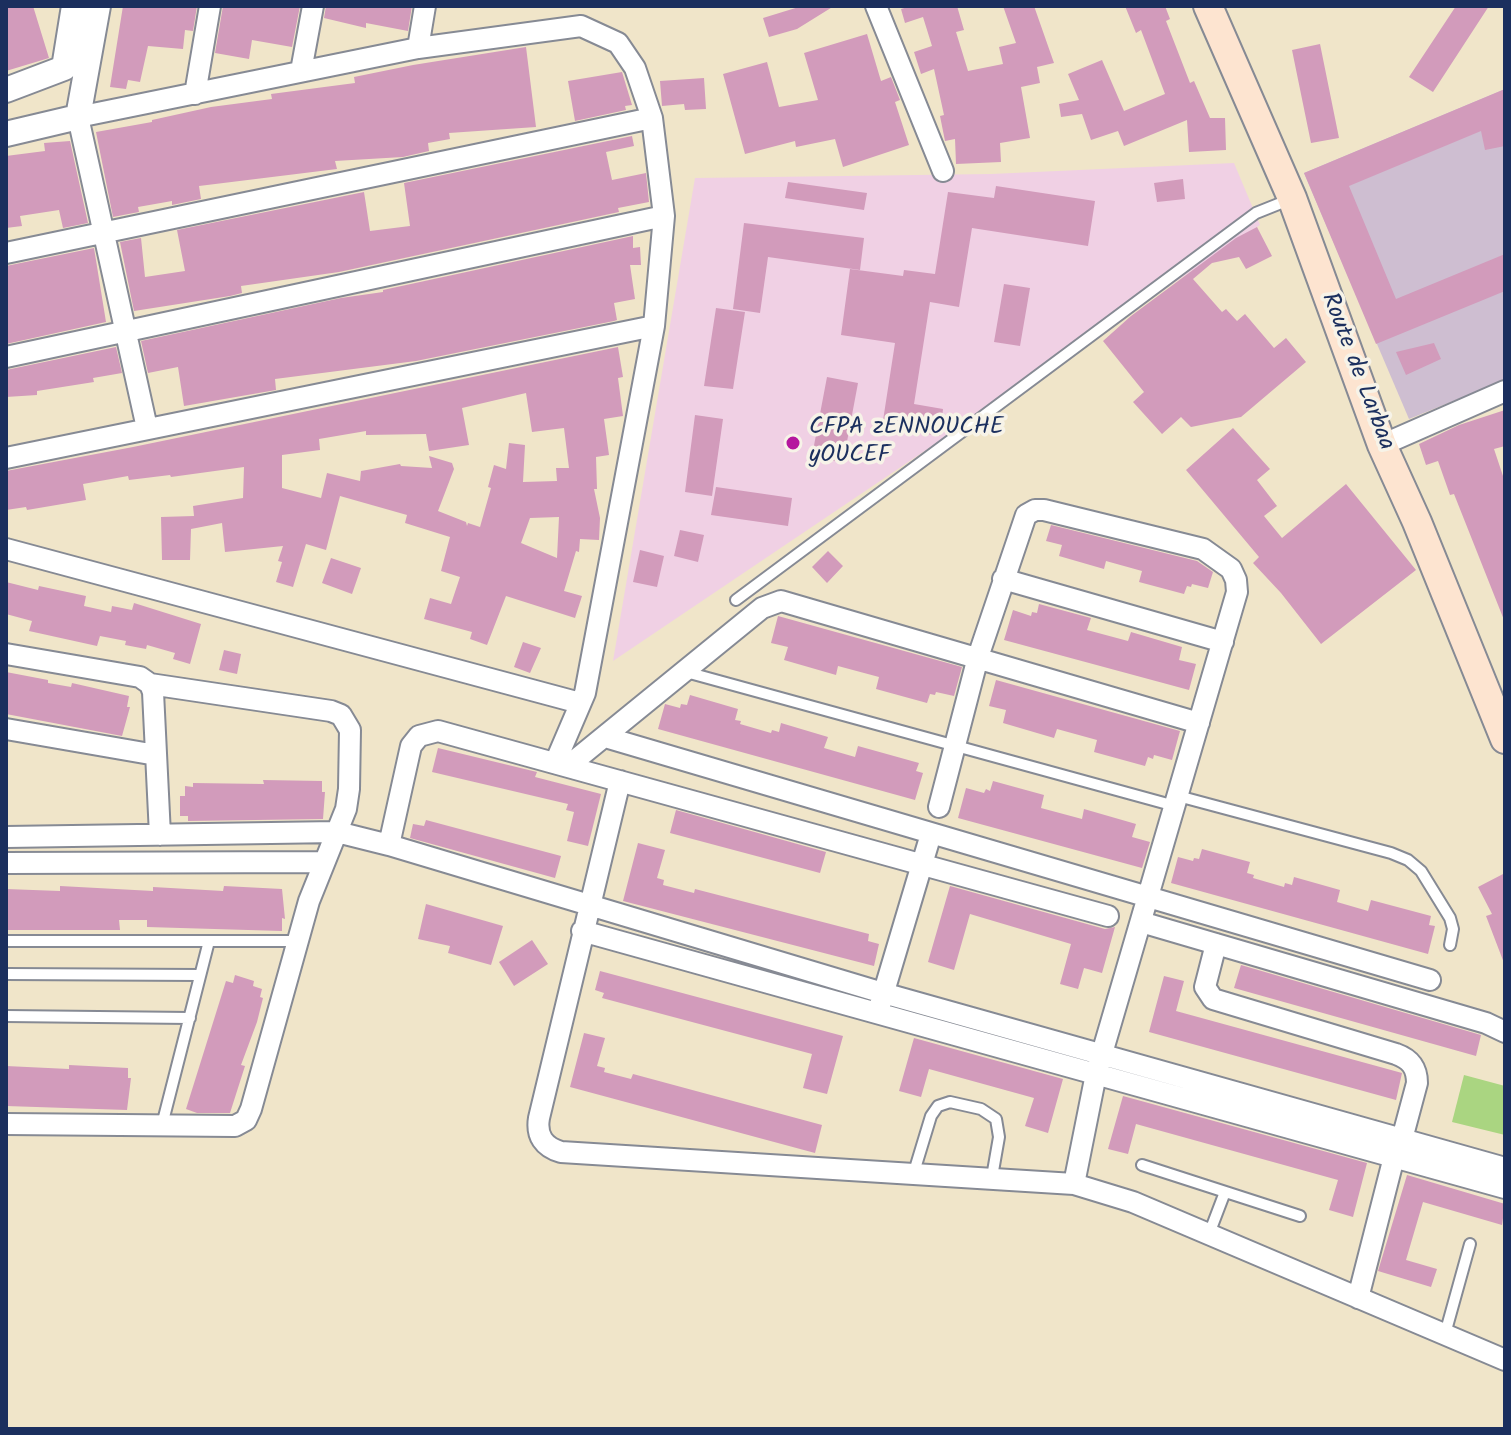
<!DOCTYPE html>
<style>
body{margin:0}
#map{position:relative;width:1511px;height:1435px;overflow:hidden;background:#f0e5c9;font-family:Kalam,sans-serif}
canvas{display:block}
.frame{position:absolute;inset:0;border:8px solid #1b2f5e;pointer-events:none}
</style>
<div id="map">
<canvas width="1511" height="1435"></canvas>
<div class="frame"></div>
</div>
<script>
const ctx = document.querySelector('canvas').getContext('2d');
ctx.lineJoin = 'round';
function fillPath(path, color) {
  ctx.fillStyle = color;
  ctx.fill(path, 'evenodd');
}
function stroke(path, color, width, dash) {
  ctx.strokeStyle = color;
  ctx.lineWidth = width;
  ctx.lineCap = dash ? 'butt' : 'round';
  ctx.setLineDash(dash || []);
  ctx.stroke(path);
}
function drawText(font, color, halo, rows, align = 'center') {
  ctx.font = font + ' Kalam,sans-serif';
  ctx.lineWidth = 7;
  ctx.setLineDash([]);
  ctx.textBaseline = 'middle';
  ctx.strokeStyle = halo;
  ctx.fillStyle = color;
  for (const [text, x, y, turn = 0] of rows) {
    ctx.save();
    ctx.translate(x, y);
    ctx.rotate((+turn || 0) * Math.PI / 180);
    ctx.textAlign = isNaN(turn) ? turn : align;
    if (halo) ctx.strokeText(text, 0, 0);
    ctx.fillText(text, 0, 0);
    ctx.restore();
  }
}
fillPath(new Path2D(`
 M1234,163l26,62 -647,436 82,-483 296,-4z`), '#f0d0e4');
fillPath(new Path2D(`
 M1505,89v291l-96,39 -105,-246z`), '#cebed1');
fillPath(new Path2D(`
 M1464,1075l41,11v49l-53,-13z`), '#aad581');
fillPath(new Path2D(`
 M6,6h27l16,52 -43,13z
 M123,6h74l-4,25 -8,-1 -2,19 -35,-3 -8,36 -12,-2 -2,9 -16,-2z
 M223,6h77l-8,41 -40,-7 -3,19 -34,-6z
 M326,6h86l-4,25 -42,-8v5l-42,-10z
 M802,6h32l-37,23 -28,8 -6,-19z
 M911,6h46l7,24 -8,2 12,39 35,-7 -4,-17 17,-4 -13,-37h31l20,57 -17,4 3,16 -19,4 9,51 -30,5 1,19 -45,2 -1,-25 -10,2 -5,-25 4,-1 -10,-46 -13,5 -7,-22 18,-6 -9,-29 -18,6 -4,-14z
 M1125,6h40l5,13 -4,2 24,62 4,-2 16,37h15l1,32 -37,2 -2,-32 -63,26 -6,-15 -27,9 -9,-26 -21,3 -2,-13 20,-4 -11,-26 34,-14 22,51 41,-17 -24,-64 -5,3z
 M1456,6h33l-56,86 -24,-15z
 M867,34l14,47 10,-4 9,23 -5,2 14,43 -66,22 -8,-28 -39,8 -1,-6 -50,13 -22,-80 44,-12 12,45 39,-7 -14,-47z
 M1320,44l19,94 -28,5 -19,-93z
 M526,47l10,80 -87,6 1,6 -22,4 1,8 -26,6 -68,4 2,8 -138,17 2,13 -29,6v-4l-34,6 1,5 -26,5 -17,-85 56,-10v-2l59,-13 61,-8 -1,-5 84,-11 -1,-6 59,-12z
 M622,72l10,33 -7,1 1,4 -51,11 -7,-40z
 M704,78l2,31 -21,1 -1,-6 -22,2 -2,-25z
 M1505,89v57l-20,4 -4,-19 -132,55 47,113 109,-45v37l-129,53 -72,-171z
 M632,136l2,10 -28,6 6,28 34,-7 3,29 -31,6 1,4 -280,60 -98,14 1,7 -12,3 -96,15 -14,-69 21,-4 4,39 40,-6 -8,-41 187,-38 6,39 40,-5 -6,-43z
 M70,141l18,82 -25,5 -4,-18 -39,6 2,10 -16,2v-72l39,-5 -1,-8z
 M1183,179l2,20 -28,3 -3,-19z
 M788,182l79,11 -3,17 -79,-12z
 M996,186l99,15 -7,45 -116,-18 -13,79 -29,-5 -16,102 29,5 -3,27 -58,-9 13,-84 -54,-8 9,-66 53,7 1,-6 31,4 13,-82 46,6z
 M744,223l120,15 -4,32 -92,-13 -8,56 -27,-4z
 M1257,227l15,29 -26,13 -7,-12 -27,6 -19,16 29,33 4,-3 11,12 8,-7 29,34 12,-10 20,24 -65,55 -50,10 -10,-10 -19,17 -29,-32 11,-10 -41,-51 28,-25 105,-78z
 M633,236v12l7,-1 1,18h-11l5,34 -21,4 3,17 -3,1 -198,40 -141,18 1,11 -92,16 -6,-39 -30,6 -7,-32 200,-43 42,-6v-2z
 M94,248l12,74 -100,22v-78z
 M1004,284l26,4 -10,58 -26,-4z
 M716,308l29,4 -12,77 -29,-3z
 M1434,343l7,16 -35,16 -10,-23z
 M116,347l6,26 -29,5 1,4 -57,9v4l-31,2v-27z
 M618,347l5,30 -5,1 5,38 -19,3 5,36 -13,2 1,32h-3l6,29 -1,22 -19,-1 -1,13 -3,-1 -12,40 18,5 -7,22 -69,-22 -19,49 -17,-6 2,-7 -48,-13 6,-21 21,6 9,-27 -19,-6 9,-34 -45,-14 2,-8 -67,-19 -14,54 -20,-6 -13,43 -17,-5 6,-20 -4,-1 5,-15 -58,6 -3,-29 -31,6 -1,31h-28l-1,-43 33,-1 -1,-10 50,-8 1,-31 -73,10 -1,-2 -41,5 -1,-4 -45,8 3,16 -59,10 -1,-3 -20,3v-39l127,-24zM526,393l6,39 32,-4 5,40h-13l1,13 -34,1 2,-37 -16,-2 -3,26 -12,-4 -6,22 3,1 -11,39 -12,-4 -1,3 -1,-4 -28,-11 16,-42 -2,-6 -23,-7 3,12 -31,-2 -1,-2 -39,7 -1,10 -33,-8 -6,25 -39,-10v-33l38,-5 -1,-11 47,-8v4l60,-1 3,17 40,-6 -7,-37zM559,517l-2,41 -36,-15 9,-25z
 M827,377l31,6 -15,80 -31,-7z
 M1505,410v36l-11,3 11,33 -1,138 -50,-126 -4,1 -12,-34 -12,4 -7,-21 40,-19z
 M695,415l28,4 -11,77 -27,-4z
 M1233,428l37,41 -13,11 20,26 -13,10 18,22 64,-54 70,86 -95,74 -40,-51 -28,-30 6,-6 -73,-87z
 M716,487l76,11 -4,28 -77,-11z
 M1051,525l146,36 16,11 -5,16 -16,-4 -1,3 -4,-1 -3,8 -45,-12 3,-11 -36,-10 -2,8 -45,-13 3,-11 -16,-4z
 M680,530l24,5 -6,27 -24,-6z
 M640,550l24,6 -7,31 -24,-5z
 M828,551l15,15 -16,17 -15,-16z
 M331,558l30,10 -9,26 -30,-11z
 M6,582l32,8 1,-4 47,10 -2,10 27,6 1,-6 20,4 2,-7 67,21 -11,40 -17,-5 2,-6 -28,-8 -1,4 -21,-4 1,-4 -26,-5 -3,10 -68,-15 3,-10 -26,-7z
 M1039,604l52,14 -4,12 41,11 3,-9 51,15 -3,13 17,4 -7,26 -185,-50 9,-30 18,6 1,-4 5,1z
 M778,616l184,51 -8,29 -18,-4 -1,3 -5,-1 -3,9 -51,-14 3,-12 -41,-11 -2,9 -52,-15 4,-13 -17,-4z
 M523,642l18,6 -11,25 -16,-6z
 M224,650l17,4 -4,20 -18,-4z
 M6,672l42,8v3l23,4 1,-4 57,13 -2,11h3l-8,29 -116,-22z
 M996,680l184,51 -8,29 -18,-5 -1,4 -5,-2 -3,9 -51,-14 3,-12 -40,-11 -3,9 -51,-15 3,-13 -17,-4z
 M690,695l48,14 -3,11 6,1 -1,3 31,9 1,-3 7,2 2,-9 47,14 -4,11 31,9 3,-11 61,17 -3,8 7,2 -8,27 -257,-71 7,-25 15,4 1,-4 6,1z
 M438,748l99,24 -2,5 66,17 -13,52 -21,-5 7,-29 -8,-2 2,-6 -136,-32z
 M263,780l59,1v11h3l-2,27 -135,2v-5h-8v-20h5v-10l8,1v-4l71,1z
 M993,781l51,14 -3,13 41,11 2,-10 52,15 -4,13 18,5 -8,26 -184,-50 8,-30 18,5 2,-4 4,2z
 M676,810l150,42 -6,21 -150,-40z
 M426,820l135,36 -6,22 -145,-40 3,-14 11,2z
 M638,843l27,7 -8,28 7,2 -1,5 31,8 1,-4 174,45 -1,7 11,3 -5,22 -251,-65z
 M1202,849l48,13 -3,11 7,2 -1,3 31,9 1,-4 7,2 2,-8 46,13 -3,12 31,9 3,-11 60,16 -2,9 6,1 -7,28 -257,-71 7,-26 15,4 1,-3 5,1z
 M1505,873v90h-1l-18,-47 6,-2 -14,-27z
 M60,886l93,5v-4l70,4 1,-5 58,3 3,30 -3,-1v13l-135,-4v-7h-28l1,10h-114v-41l54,2z
 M950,886l155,43 10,-2 -13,46 -18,-5 -6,21 -18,-5 11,-40 -101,-30 -16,56 -26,-8z
 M426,904l77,22 -12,39 -43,-12 2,-7 -32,-7z
 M532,940l16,24 -34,22 -15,-24z
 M1241,965l240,70 -5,21 -242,-68z
 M600,971l243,65 -16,58 -24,-6 9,-34 -210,-56 2,-5 -9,-3z
 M235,975l19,6 -1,5 9,3 -2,8 3,1 -6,24 -16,43 4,1 -15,47h-33l-11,-4 40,-128 7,2z
 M1164,976l20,5 -8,30 226,62 -6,27 -247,-68z
 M584,1033l21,5 -8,28 8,2 -1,4 27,7 2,-5 189,51 -7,28 -245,-66z
 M914,1038l149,41 -15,54 -23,-7 9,-28 -105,-29 -8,28 -22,-6z
 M69,1065l59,3v10h3l-4,32 -121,-4v-40l63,3z
 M1123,1096l244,67 -14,54 -24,-7 9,-30 -202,-56 -8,30 -20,-5z
 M1407,1175l98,29 -3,21 -79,-23 -17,58 31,9 -6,18 -53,-16z`), '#d29bbb');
const service = new Path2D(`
 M736,600l520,-387 35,-14
 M686,672l489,134
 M1178,796l213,57 17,7 13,11 29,47 3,11 -3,16
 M6,941h291
 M6,974l194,1
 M6,1016l184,2
 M162,1125l47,-184
 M1142,1165l158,51
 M914,1172l17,-56 7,-10 12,-4 31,7 15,10 3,18 -7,40
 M1209,1234l16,-42
 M1445,1334l25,-90`);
const minor = new Path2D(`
 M876,6l67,165
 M418,48l7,-42
 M301,71l12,-65
 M195,94l15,-88
 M6,253l646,-135
 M6,357l658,-141
 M147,428l-69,-311 340,-69 163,-22 37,17 17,25 17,50 12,98 -10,110 -69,367 -30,70
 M1382,445l123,-54
 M6,458l648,-132
 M6,549l574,154
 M1003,579l220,63
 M6,654l134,23 10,7 3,8 7,143
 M6,729l150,26
 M605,737l825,243
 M568,766l194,-158 19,-7 418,122
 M620,781l-81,337c-3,18 5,29 22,34l513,32 59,18 372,158
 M939,807l39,-150 48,-142 9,-5h9l159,39 28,20 5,11 1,12 -141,482 -22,110
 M6,837l331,-5 52,13
 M6,863l318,-1
 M1108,916l-670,-185 -19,5 -8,10 -22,99 494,148 622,175
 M1141,922l345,101 19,9
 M582,931l923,257
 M1216,944l-11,43 8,12 183,55c14,5 21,13 21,29l-15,56
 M880,1005l51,-171
 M6,1124l229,2 11,-6 5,-11 58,-208 37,-92 3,-20 1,-59 -9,-15 -10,-4 -181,-27
 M1358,1298l36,-141`);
const tertiary = new Path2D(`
 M6,90l58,-22 10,-62
 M78,117l20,-111
 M6,134l72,-17`);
const secondary = new Path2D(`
 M1208,6l84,192 90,247 35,77 88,217`);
stroke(service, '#868a94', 14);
stroke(minor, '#868a94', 24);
stroke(tertiary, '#868a94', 28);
stroke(secondary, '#868a94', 32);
stroke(service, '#fff', 10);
stroke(minor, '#fff', 20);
stroke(tertiary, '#fff', 24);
stroke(secondary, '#fde4d0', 28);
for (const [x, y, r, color] of [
 [793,443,8,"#b5179e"]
]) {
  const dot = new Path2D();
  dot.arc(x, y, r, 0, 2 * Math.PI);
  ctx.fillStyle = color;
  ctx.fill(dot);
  stroke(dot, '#f7f3e8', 3);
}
drawText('24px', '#1b2f5e', '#f7f3e8', [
 ["Route de Larbaa",1356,372,69]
]);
drawText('24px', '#1b2f5e', '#f7f3e8', [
 ["CFPA zENNOUCHE",809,429],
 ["yOUCEF",809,457]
], 'left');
</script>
